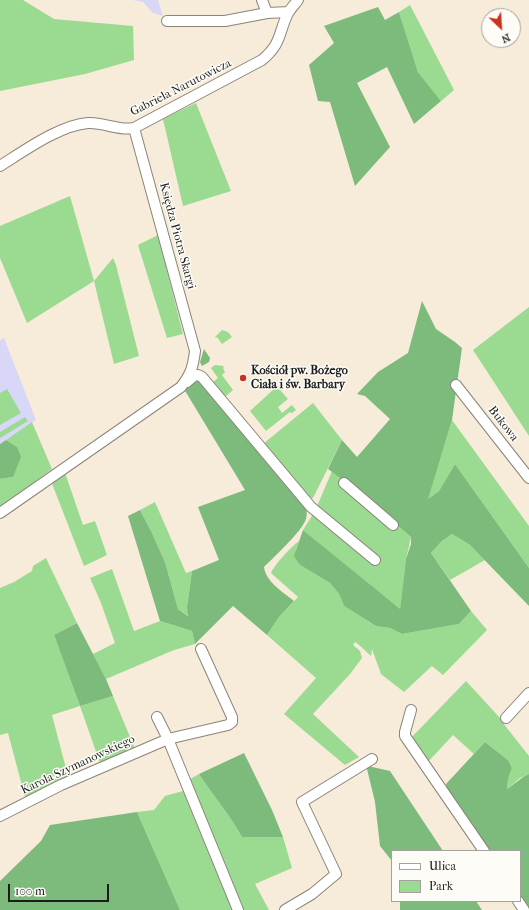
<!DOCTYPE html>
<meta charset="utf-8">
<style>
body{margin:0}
#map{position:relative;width:529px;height:910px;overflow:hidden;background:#f7ebd9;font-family:"IM FELL French Canon",serif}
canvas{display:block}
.legend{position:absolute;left:391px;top:850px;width:130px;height:52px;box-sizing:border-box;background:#fdfcf7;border:1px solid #a3a29f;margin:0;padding:5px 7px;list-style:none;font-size:12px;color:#1c1c1c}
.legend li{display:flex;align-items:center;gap:8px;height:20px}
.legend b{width:20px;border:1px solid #a3a29f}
.north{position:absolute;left:481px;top:8px;width:40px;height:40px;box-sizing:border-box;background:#fdfcf7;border:1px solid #a3a29f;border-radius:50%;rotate:155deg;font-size:11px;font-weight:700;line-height:16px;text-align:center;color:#1c1c1c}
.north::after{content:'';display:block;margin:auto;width:14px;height:18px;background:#c8321e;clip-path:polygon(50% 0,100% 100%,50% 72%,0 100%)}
.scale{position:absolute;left:8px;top:884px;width:101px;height:18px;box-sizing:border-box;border:2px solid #1c1c1c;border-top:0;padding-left:5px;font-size:12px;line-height:14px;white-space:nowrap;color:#1c1c1c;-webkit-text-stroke:3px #fdfcf7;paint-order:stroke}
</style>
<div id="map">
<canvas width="529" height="910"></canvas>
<ul class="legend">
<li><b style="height:5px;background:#fff"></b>Ulica</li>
<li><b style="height:11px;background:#9bdb91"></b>Park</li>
</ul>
<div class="north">N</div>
<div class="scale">100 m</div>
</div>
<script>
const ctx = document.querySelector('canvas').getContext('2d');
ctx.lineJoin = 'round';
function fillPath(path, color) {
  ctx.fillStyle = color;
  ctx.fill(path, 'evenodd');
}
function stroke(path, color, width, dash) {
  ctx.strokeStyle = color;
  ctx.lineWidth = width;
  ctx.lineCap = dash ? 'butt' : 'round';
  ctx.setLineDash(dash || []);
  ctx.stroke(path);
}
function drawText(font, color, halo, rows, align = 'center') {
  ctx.font = font + ' "IM FELL French Canon",serif';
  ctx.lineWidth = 3;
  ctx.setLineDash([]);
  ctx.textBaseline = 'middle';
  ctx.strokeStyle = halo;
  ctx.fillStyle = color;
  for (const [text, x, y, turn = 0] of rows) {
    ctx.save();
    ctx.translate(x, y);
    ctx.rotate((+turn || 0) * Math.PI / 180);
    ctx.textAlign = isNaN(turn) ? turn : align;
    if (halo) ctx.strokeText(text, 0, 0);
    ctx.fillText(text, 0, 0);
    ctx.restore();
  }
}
fillPath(new Path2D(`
 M133,0h25l5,16 -10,-3 -10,-11z
 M4,338l32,82 -36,24v-104z`), '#d8d7f8');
fillPath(new Path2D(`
 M0,0h23l31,19 79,7 1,34 -49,14 -85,17z
 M410,5l44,85 -13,11 -23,-29 -19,-60z
 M196,103l35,88 -48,15 -20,-87z
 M70,196l24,85 19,-23 3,7 23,91 -25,8 -20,-83 -67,42 -27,-65v-32z
 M158,235l25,99 -16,4 -29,-93z
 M529,307v129l-56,-86z
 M222,330l6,2 4,5 -10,7 -5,-7 -1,1 -1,-1z
 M215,365l9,1 -1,2 2,4 -3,3 11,15 -8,7 -12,-15 5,-4 -7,-10z
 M274,383l14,16 -10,8 4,6 10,-8 4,5 -4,3 -2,-1 -24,19 -16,-20 24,-22z
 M7,389l14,24 -21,12v-32z
 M313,403l29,37 -29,58h-6l-44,-54z
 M25,417l3,4 -28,17v-6z
 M452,420l77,106v42l-74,-104 -16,27 -12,9z
 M32,422l20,47 -52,39v-29l13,-2 4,-30 -11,-7z
 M64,470l19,55 12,-4 12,34 -23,11 -33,-85z
 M332,471l18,14 61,52 -5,22 -6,51 -97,-80 12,-19z
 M155,502l31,71 6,-2 -5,36 2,9 -11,-7 -13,-47 -14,-31 -11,-21z
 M452,534l18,11 15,15 -35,20 -19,-27 11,-12z
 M299,541l-3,9 4,15 30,18 9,11 5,12 32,20 14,2 12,6 57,-10 12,-13 16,19 -44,45 -11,-9 -28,26 -23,-18 -9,-25 -1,7 -13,-12 -3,-2 -2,3 7,6 2,7 -12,16 -37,40 46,43 -14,8 -61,-51 32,-36 -49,-43 12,-18 19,-20 -27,-24c4,-9 20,-26 28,-32z
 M46,558l31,65 -23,12 26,71 33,-10 22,53 -35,14 -20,-57 -28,9 16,61 -43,21 -17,-64 -8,2v-147l14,-6 18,-11 1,-5z
 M112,569l22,62 26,-10 32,10 3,13 -21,6 -68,29 -13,-25 22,-11 -14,-40 -11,-25z
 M466,681l34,37 2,-2 3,5 -2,2 26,33v18l-9,4 -13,11 1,-10 4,-11 -4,-8 -23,-18 -11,12 -21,-19 -26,28 -17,-24z
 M199,774c14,22 31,41 43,63h41l9,31 -37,16 14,26h-27l-52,-131z
 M183,791l49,119h-52l-43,-98 17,-2 11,-14z`), '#9bdb91');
fillPath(new Path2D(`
 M378,7l7,13 14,-8 19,60 23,29 -27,23 -27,-57 -30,16 33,64 -35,39 -25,-84 -12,-1 -9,-36 25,-22 -10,-17z
 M422,301l14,28 19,13 7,6 -10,72 -24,79 11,-8 16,-27 74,104v38l-59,-61 -18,-11 -10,7 -11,12 40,58 -12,13 -57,10 -12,-6 -14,-2 -32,-20 -5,-12 -9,-11 -30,-18 -6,-9 9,-26 97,79 6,-50 5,-15v-7l-61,-52 -22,-16 14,-29 15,17 33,-38 -25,-23 -8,-2 21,-22 30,-19z
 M204,349l6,9 -1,4 -7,4 -2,-4z
 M197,381l6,2 103,123c1,4 1,9 0,13 -3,11 -33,39 -42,48 2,15 19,25 30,34l-15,16 -12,18 -34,-29 -38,38 -3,-13 -32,-10 -32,-105 12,-6 11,21 14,31 13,47 10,7 -1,-9 5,-36 27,-11 -21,-53 47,-17 -61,-101 8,-7z
 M6,440l11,7 4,10 -8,20 -13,2v-35z
 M77,623l29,56 7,17 -33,10 -26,-71z
 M485,742l23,18 4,8 -4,11 -1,10c8,-5 13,-11 22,-15v136l-9,-13v-46h-31l-42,-63 -1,-4z
 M244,753l28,57 11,27h-41c-12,-22 -29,-41 -43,-63z
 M368,766l22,5 53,80h-51v10l-12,-15 -5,-44 -8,-33z
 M137,812l43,98h-180v-29l41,-40 9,-16z
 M400,901h76l6,9h-82z`), '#7cbb7b');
const minor = new Path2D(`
 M262,0l5,13 22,-1
 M167,21h58l42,-8
 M0,166c24,-15 60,-41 88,-43 16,-1 30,8 46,5l128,-68c20,-17 16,-26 26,-47 3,-5 7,-9 10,-13
 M187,382l8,-7h3l4,2 109,130 64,53
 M456,385l73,93
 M344,483l49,42
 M0,513l181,-126c10,-13 12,-20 14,-36l-61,-223
 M411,710l-6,22v4l79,115
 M157,717l11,22 70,171
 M506,718l23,-25
 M0,816l61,-31 107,-46 60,-14 4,-3v-5l-31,-68
 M518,901l6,9
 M285,910l27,-16 24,-20 -34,-72 70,-43`);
stroke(minor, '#8a847a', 12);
stroke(minor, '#fff', 10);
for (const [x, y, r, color] of [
 [243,378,4,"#c8321e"]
]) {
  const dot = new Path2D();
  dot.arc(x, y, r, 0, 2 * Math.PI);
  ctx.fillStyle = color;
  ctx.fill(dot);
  stroke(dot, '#fdfcf7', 1.5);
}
drawText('12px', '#1c1c1c', '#fdfcf7', [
 ["Gabriela Narutowicza",181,88,-27],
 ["Księdza Piotra Skargi",177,236,75],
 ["Bukowa",503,424,52],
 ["Karola Szymanowskiego",78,765,-25]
]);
drawText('bold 12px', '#1c1c1c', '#fdfcf7', [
 ["Kościół pw. Bożego",251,371],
 ["Ciała i św. Barbary",251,385]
], 'left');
</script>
